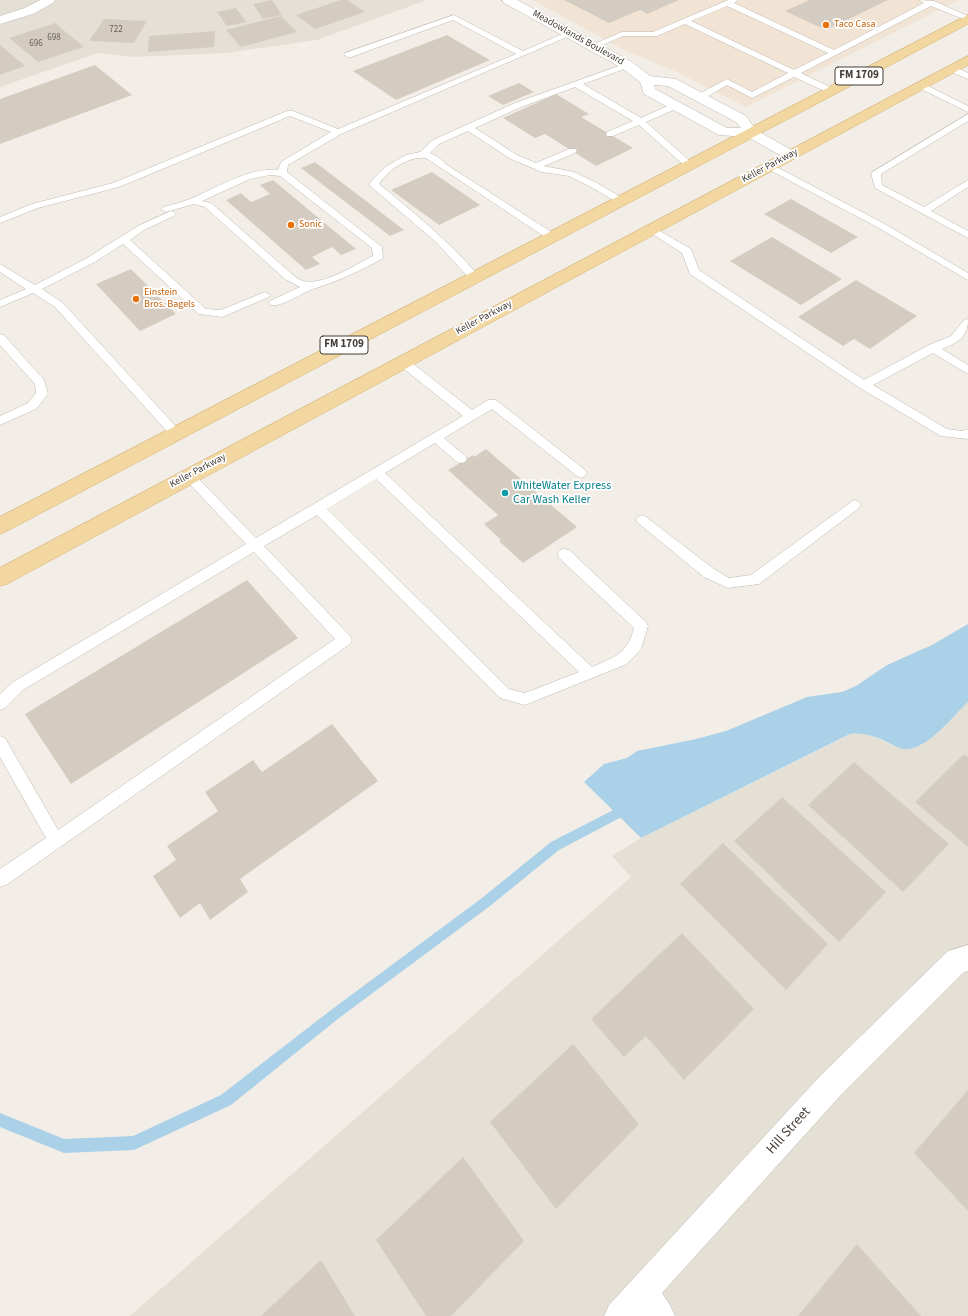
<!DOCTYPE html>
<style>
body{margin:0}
canvas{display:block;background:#f2eee7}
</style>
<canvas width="968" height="1316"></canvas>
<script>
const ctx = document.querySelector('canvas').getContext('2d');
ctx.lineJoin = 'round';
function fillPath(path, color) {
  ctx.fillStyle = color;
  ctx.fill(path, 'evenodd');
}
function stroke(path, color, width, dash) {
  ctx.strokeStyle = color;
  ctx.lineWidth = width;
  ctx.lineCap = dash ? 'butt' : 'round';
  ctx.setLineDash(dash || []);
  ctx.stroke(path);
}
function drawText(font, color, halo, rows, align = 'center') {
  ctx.font = font + ' "Source Sans 3",sans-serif';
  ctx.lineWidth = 3.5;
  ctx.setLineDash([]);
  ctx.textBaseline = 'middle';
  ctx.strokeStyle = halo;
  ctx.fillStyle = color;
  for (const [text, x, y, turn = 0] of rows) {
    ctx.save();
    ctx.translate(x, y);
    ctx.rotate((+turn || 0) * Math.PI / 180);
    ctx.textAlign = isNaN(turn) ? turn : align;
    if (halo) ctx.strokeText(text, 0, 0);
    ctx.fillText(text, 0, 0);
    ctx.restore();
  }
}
fillPath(new Path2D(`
 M0,0h427l-110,40 -91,13 -93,4 -35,-4 -98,34z
 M968,702v614h-838l501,-439 -19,-21 29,-18 210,-104 9,-1 9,2 28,12 10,2 11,-2 9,-6z`), '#e5e0d6');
fillPath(new Path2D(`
 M532,0h427l-213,107 -69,-35 -51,-21z`), '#f1e4d5');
fillPath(new Path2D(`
 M968,624v78c-15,14 -39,45 -59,47 -6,1 -13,-2 -18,-5 -13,-6 -25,-12 -41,-10l-209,104 -57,-56 20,-18 23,-6 10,-7 59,-12 30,-8 81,-34 35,-5 14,-6 31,-21 45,-20z`), '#abd1e8');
fillPath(new Path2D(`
 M627,803l4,1 2,4 -2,4 -72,38 -69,56 -151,112 -108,87 -97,45 -70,3 -64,-26v-14l64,26 69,-3 88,-41 110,-85 151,-112 69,-56z`), '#abd1e8');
fillPath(new Path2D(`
 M272,0l10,15 -19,4 -10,-15z
 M341,0h6l18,12 -50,17 -19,-14z
 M564,0h115l-32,14 -7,-4 -31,13z
 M810,0h78l-62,30 -41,-19z
 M236,8l10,14 -19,4 -10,-14z
 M281,16l16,16 -56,15 -15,-17z
 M104,19l43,2 -13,22 -45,-2z
 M55,23l29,24 -46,15 -29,-24z
 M215,31l-1,16 -66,5 1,-16z
 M447,35l43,25 -94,40 -43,-29z
 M0,45l25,21 -25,9z
 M95,65l37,30 -132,49v-45z
 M519,83l15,9 -31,13 -15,-9z
 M556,94l33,20 -8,3 52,31 -37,18 -51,-32 -10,4 -32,-20z
 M315,162l89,68 -14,6 -89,-68z
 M432,172l48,33 -41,20 -48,-35z
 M273,180l83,69 -15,6 -9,-8 -20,10 8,7 -14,6 -80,-70 15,-7 10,9 19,-8 -10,-9z
 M791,199l67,38 -27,16 -67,-39z
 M772,237l70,42 -41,26 -71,-44z
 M131,269l45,45 -36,17 -44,-47z
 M856,280l61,36 -47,33 -16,-10 -11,7 -45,-29z
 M486,449l91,78 -54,36 -24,-22 2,-1 -17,-16 14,-9 -50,-45 25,-15 1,2z
 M247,580l51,58 -227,146 -46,-70z
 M332,724l46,57 -138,98 8,13 -38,28 -10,-17 -20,15 -27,-42 23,-16 -9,-14 51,-35 -13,-19 48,-32 9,12z
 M964,754l4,3v90l-53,-45z
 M854,762l95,82 -46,48 -95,-87z
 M782,797l104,95 -47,50 -105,-101z
 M723,843l105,101 -42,46 -106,-106z
 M682,933l72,76 -70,71 -38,-44 -22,21 -33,-38z
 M573,1044l66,80 -83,85 -66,-87z
 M968,1090v121l-54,-58z
 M463,1157l61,84 -73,75h-25l-50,-76z
 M857,1244l64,72h-123z
 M321,1260l34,56h-94z`), '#d5ccc1');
const lane = new Path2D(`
 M728,0h10l-4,3 100,47 90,-47 -5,-3 15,1 34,15v5l-37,-15 -130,67 33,16 1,2 -1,2 -3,1 -37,-17 -42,21 -25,-13 -24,14h-6l-1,-2 1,-2 30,-16 25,13 36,-19 -103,-49 -28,12h-34l-27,12h-6l-1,-2 33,-14h31zM727,6l101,47 -34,17 -103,-49z
 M454,15l69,36 44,-19h6l1,2 -233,100 -53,31 -1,7 95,75 1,10 -1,2c-23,12 -41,21 -66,29 -12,3 -34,20 -46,17l-1,-2 1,-2 30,-14 -15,-8 -80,-72 -11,-3 -28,8 -5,-3 2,-2c13,-3 26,-7 38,-13 25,-11 49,-26 77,-24l3,-8 50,-30 -41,-16 -171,71 -81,21 -38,15v-6l32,-13 81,-21 174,-72h6l45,18 178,-75 -63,-34 -102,37h-3l-4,-2 1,-2zM270,175l10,1 92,72 1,8c-18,9 -50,30 -70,25 -4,-1 -7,-4 -10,-6l-82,-72 -9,-2 48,-22z
 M627,63h3l1,2 -1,2 -47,17 58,34 31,-14h6l1,2 -1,2 -32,14 46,41 2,2 -2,2h-6l-47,-42 -26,11h-6l-1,-2 1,-2 26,-11 -58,-34 -54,20 -46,21 42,27 19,8 33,-14h6l2,2 -2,2 -31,13 30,6 23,11 27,16 2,2 -2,2h-6l-27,-16 -22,-11 -27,-4 -31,-13 -43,-28 -29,13 -9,9 8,4 9,8 109,70 1,2 -1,2h-8l-122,-81c-18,-2 -38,12 -47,26 35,29 69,56 99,91l1,2 -1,2h-8l-34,-37 -67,-57 5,-7 11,-11 21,-12 14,-3 13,-12 82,-37z
 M949,67h6l13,6v6l-19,-8 -1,-2z
 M920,82l48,24v6l-51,-25 -1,-2 1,-2z
 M968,114v7l-87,53 1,11 42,22 44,-27v7l-37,24 37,20v7l-93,-50 -4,-15z
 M769,163l114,60 85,50v7l-91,-53 -111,-59 -2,-2z
 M171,211l3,1 2,2 -2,2 -30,14 -14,10 76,69 15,1 44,-18 5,3 -1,2 -47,20 -23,-3 -76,-70 -28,18 -53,27 21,14 117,128 2,3 -2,3 -4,1 -4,-1 -117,-130 -22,-14 -33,14v-7l26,-11 -26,-17v-8l35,21 52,-27 51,-32z
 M651,226l40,23 8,21 165,110 65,-35 22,-9 13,-16 4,-1c0,19 -10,23 -26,30l26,16v9l-35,-21 -60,32 74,44 16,2 5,-2v10l-27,-3 -81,-48 -170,-114 -8,-21 -34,-22 -2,-2z
 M0,334l4,1 40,45 4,14 -12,15 -36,16v-9l28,-13 8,-10 -1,-9 -35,-39z
 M403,358l4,1 65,51 16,-10h8l89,70 2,3 -2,3 -4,2 -4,-2 -85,-67 -48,29 21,18 2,3 -2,3 -4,1 -4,-1 -22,-19 -50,30 207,194c23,-10 35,-13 42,-39l-75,-70 -1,-4 1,-4 5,-1 5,1 77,72 2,4 -7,23 -14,15 -102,41 -25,-7 -183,-183 -53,31 86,90 2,4 -2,4 -344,241 -6,2v-18l46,-31 -46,-81v-21l5,2 53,92 277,-191 -81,-87 -231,138 -18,18 -5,2v-16l13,-12 233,-138 -61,-65 -2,-3 2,-3 4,-2 4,2 63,65 207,-122 -64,-51 -2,-3 2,-3zM376,479l203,193 -54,21 -16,-4 -182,-180z
 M855,500l4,2 2,3 -2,3 -100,76 -31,4 -24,-11 -66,-54 -2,-3 2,-3 4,-2 4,2 68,52 15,9 22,-3 100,-73z`);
const street = new Path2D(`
 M40,0h15l-2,3 -20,11 -33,10v-8l25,-8z
 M502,0h15l115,62 18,14 26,3 70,37 10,14 39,22 2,3 -2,3 -5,1 -5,-1 -37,-21 -29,-2 -75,-41 -4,-12 -18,-14 -118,-65zM654,85l14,1 68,36 5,6h-14l-72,-39z
 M968,945v26l-4,1 -124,124 -178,197 8,12 5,11h-71l5,-11 211,-229 128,-125z`);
const primary = new Path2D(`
 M968,15v9l-961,507 -7,3v-17z
 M968,56v9l-961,519 -7,2v-18z`);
stroke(lane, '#bfb8ae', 1);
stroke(street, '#bfb8ae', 1);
stroke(primary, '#d6b372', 1);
fillPath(lane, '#fff');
fillPath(street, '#fff');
fillPath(primary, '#f2d7a0');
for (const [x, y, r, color] of [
 [826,25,4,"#e8710a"],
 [291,225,4,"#e8710a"],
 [136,299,4,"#e8710a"],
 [505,493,4,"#0f9aa8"]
]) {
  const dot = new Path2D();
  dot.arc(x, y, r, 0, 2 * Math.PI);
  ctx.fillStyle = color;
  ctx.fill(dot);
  stroke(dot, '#fff', 1.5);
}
drawText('9px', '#68625a', null, [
 ["722",116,30],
 ["698",54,38],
 ["696",36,44]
]);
drawText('10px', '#c56008', '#fff', [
 ["Taco Casa",834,25],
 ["Sonic",299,225],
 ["Einstein",144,293],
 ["Bros. Bagels",144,305]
], 'left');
drawText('10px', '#443e37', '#fff', [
 ["Meadowlands Boulevard",578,38,29],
 ["Keller Parkway",770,166,-28],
 ["Keller Parkway",484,318,-28],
 ["Keller Parkway",198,471,-28]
]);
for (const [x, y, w] of [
 [859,76,48],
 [344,345,48]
]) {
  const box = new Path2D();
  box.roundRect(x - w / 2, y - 9, w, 18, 3);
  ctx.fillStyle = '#fff';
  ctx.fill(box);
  stroke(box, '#443e37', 1);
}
drawText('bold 11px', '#443e37', null, [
 ["FM 1709",859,76],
 ["FM 1709",344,345]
]);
drawText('12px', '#0d838f', '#fff', [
 ["WhiteWater Express",513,486],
 ["Car Wash Keller",513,500]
], 'left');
drawText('14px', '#443e37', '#fff', [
 ["Hill Street",789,1131,-48]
]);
</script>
